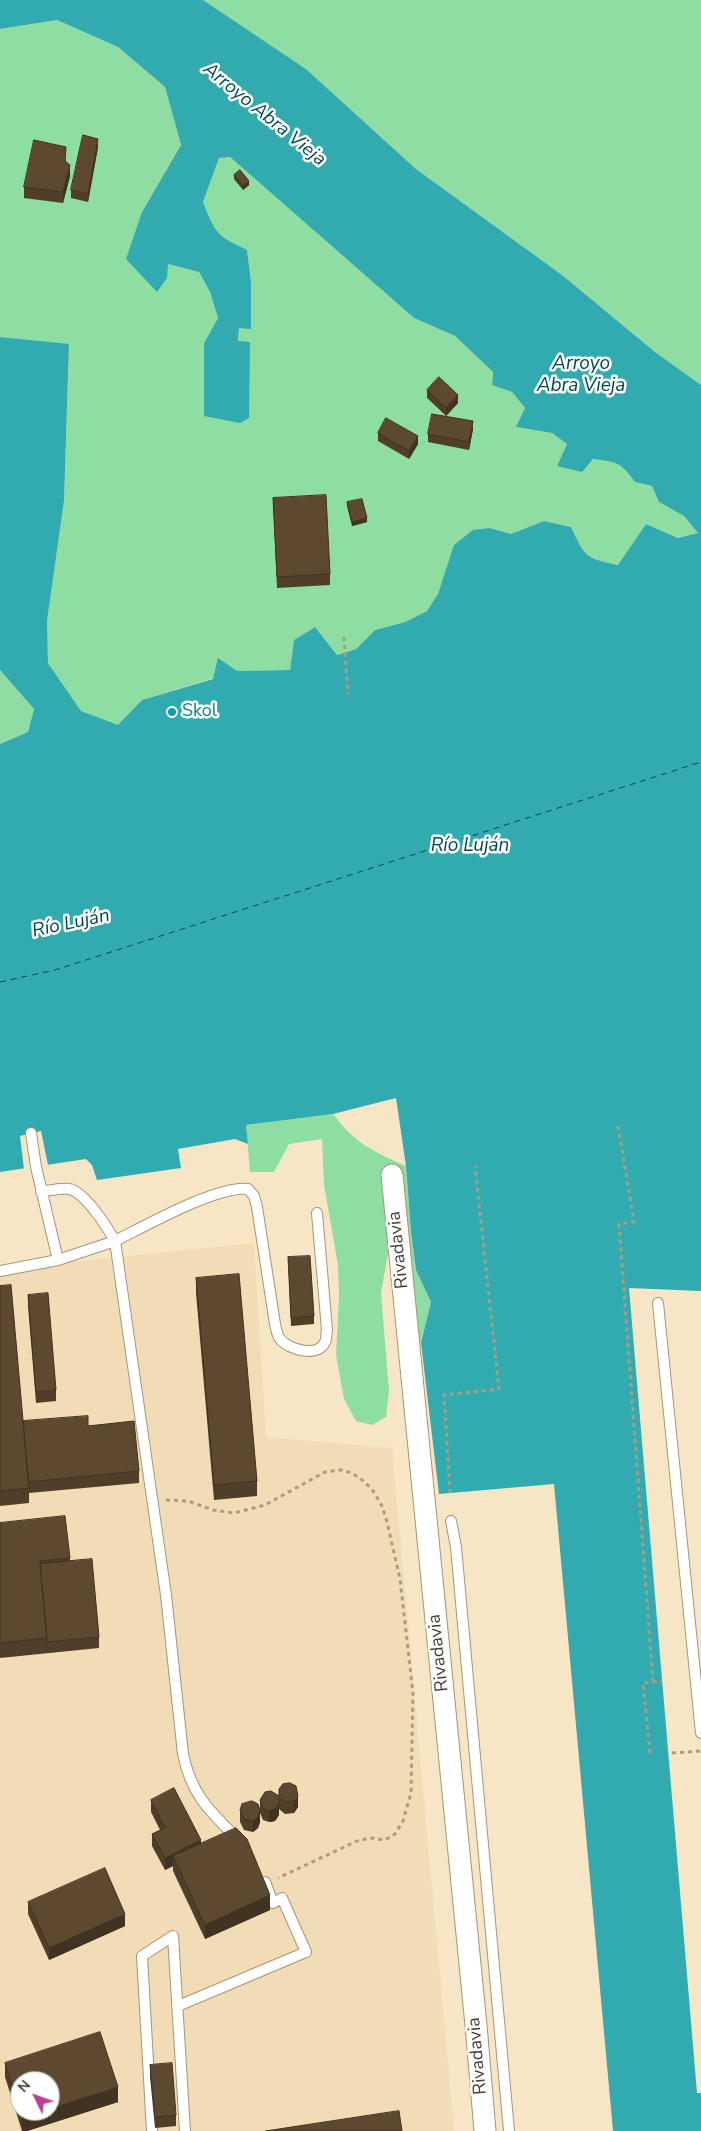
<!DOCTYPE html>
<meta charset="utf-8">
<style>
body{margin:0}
#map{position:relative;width:701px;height:2131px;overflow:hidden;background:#f7e6c6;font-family:"Nunito Sans",sans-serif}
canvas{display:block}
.north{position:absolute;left:10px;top:2071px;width:50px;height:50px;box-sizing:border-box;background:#fff;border:1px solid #b4b1ac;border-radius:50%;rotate:312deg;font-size:14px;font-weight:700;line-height:20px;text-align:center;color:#433c2f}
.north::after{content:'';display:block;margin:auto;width:18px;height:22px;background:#ba4193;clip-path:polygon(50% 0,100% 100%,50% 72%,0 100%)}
</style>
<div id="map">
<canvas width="701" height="2131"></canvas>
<div class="north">N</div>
</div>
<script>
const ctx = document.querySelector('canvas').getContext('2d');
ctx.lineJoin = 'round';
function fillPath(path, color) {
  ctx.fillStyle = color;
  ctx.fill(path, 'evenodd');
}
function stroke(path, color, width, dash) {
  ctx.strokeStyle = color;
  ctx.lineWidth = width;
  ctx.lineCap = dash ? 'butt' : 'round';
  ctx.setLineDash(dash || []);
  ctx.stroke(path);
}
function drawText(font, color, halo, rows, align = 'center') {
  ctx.font = font + ' "Nunito Sans",sans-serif';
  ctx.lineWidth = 5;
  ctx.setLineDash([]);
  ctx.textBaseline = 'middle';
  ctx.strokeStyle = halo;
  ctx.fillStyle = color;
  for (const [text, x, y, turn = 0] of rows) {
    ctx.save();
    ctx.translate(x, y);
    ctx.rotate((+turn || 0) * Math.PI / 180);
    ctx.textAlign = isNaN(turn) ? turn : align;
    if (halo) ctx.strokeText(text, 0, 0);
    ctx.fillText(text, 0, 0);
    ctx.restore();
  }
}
fillPath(new Path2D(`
 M254,1243l12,194 126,11 62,683h-454v-862zM20,2081h30v30h-30z`), '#f1dcb5');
fillPath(new Path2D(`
 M203,0h498v385l-46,-33 -93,-77 -146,-106 -110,-100z
 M57,20l61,27 47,40 16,58 -39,67 26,52 31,8 11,20 8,26 -14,25 46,-1h-12l1,-14h12v-46l-4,-31c-31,-16 -31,-17 -44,-49l16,-44 11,-1 184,161 41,18 38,36 -1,13 20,7 13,16 -8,19 35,6 15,11 -10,22c20,-4 47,-13 66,0 5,3 9,11 12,16l17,4 7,16 25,14 14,17 -20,5 -32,-14 -27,41c-34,-7 -34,-7 -48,-38l-27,-6 -33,13 -21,-6 -43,42 -9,24 -11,17 -22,11 -30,8 -19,19 -19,6 -22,-28 -21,13 -4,30 -53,1 -95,29 -24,26 -37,-15 -33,-48 -1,-42 17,-120 5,-156 -69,-8v-308zM427,398l31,5 -13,13z
 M0,670l34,39 -6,23 -28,12z
 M333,1114c23,30 39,37 73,52l5,66 5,38 15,32 -10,41 -33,-90 -7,40 8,98 -3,26 -14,8 -16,-4 -12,-22 -8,-44 3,-59 -1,-31 -14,-80 -2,-46 -33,5 -15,28h-24l-4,-47z`), '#8edda2');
fillPath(new Path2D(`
 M0,0h203l103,69 110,100 146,106 93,77 46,33v906l-72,-3 68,805h4v38h-88l-59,-647 -115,10 -18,-151 10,-41 -15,-32 -5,-38 -5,-66 -10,-68 -63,16 -87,11 2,19 -13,-5 -57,10 3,19 -84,12 -5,-15 -6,-6 -86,13v-428l28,-12 6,-23 -34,-39v-333l69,7 -5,157 -17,120 1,42 33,48 37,14 24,-25 71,-21 5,-21 19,13 53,-1 4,-30 21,-13 22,28 19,-6 19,-19 30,-8 22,-11 11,-17 16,-49 19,-15 17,-2 21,6 33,-13 27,6c14,30 14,31 47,38l28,-41 32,14 20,-5 -14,-17 -25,-14 -7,-16 -17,-4c-14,-20 -18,-20 -42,-23l-11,13 -25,-6 10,-22 -15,-11 -36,-6 9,-19 -13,-16 -20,-7 1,-13 -38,-36 -41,-18 -184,-161 -11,1 -16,44c13,32 13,33 44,48l4,32v47l-12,-1 -1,13 12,1 -1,76 -9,5 -36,-7v-73l14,-25 -8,-26 -11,-20 -31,-8 -1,14 -10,14 -31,-33 16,-47 39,-67 -16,-58 -47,-40 -61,-27 -57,9z`), '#31abaf');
fillPath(new Path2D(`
 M41,1131l7,34 -24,4 -4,-33z`), '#f7e6c6');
stroke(new Path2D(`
 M0,982l55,-12 646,-208`), '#00494b', 1, [6, 5]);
const service = new Path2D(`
 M31,1133l5,34 22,93
 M0,1271l58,-11 57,-19c-8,-14 -30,-49 -46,-52 -8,-1 -19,2 -28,2
 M658,1303l43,430
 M451,1521l5,26 53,584
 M238,1839c-28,-27 -47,-45 -55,-85l-17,-159 -51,-354c30,-15 103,-56 133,-52l6,7 3,11 18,117c1,5 2,11 5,15 9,11 38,19 45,3 2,-3 1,-9 2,-12l-10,-117
 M178,2006l128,-54 -24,-54 -9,5 -8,-21
 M152,2131l-10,-175 31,-20 12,195`);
const minor = new Path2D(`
 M392,1175l84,850 9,106`);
stroke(service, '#a59577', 12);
stroke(minor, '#a59577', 23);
stroke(new Path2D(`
 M344,637l4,58
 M618,1126l16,96 -15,2 34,458
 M450,1493l-6,-98 55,-6 -24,-223
 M166,1500l22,1 25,9 21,3 31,-8 60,-33 16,-2 11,3 9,6 11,10 10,17 5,16 13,57 13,114 -2,100 -8,28 -8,13 -10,6 -15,-2 -13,3 -79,37
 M650,1753l-7,-70 19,-2
 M672,1753l29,-2`), '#a99d85', 3, [4, 4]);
stroke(service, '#fff', 10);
stroke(minor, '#fff', 21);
fillPath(new Path2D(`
 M98,147l-10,55 -17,-4v-8z
 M66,159v3l4,14 -7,27 -39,-5v-11z
 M234,175l15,10 -6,5 -9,-11z
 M427,390l31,13 -12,13 -19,-18z
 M473,429l-4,21 -41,-8v-8z
 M378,433l40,11 -9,15 -31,-18z
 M273,498l57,76v11l-53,3z
 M347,502l20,20 -15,4 -5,-20z
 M288,1257l26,59v8l-23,2z
 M196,1278l61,203v15l-43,4 -18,-207z
 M0,1286l23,142 65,-2 51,45v12l-110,10v10l-29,3z
 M28,1295l28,95v11l-20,2 -8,-97z
 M0,1523l70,35v3l29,76v11l-99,10z
 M290,1783l8,24 -4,6 -9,1 -6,-5v6l-4,6 -6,1 -6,-2 -3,-7v9l-2,6 -5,4 -9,-2 -4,-8v-12l20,-1v-9l19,-4z
 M151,1800l50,43 69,67 -65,29 -32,-68v-5l-8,4 -13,-24v-12l8,-4 -9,-18z
 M28,1902l97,24 -76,34 -21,-46z
 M5,2063l113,39 -91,29h-5l-17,-54z
 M150,2065l26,50v11l-21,2 -5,-51z`), '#4f3f28');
fillPath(new Path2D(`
 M98,139v8l-10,55v-8z
 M70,165v11l-7,27v-11z
 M249,181v4l-6,5v-4z
 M458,395v8l-12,13v-8z
 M473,421v8l-4,21v-8z
 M418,436v8l-9,15v-8z
 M367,518v4l-15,4v-4z
 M298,1796v11l-4,6v-12z
 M279,1798v17l-4,6 -6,1v-11z
 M260,1810v12l-2,6 -5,4v-11z
 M201,1840v11l-28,5v10l-8,4v-12z
 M270,1895v15l-65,29v-14z
 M125,1914v12l-76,34v-12z
 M118,2087v15l-91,29h-5v-13l21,-7h7v-2z`), '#403321');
const building = new Path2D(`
 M83,135l15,4 -10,55 -17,-4z
 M34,140l32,7 -1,14 5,4 -7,27 -39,-5z
 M240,170l9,11 -6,5 -9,-11z
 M439,377l19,18 -12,13 -19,-18z
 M432,414l41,7 -4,21 -41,-8z
 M386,418l32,18 -9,15 -31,-18z
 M326,495l4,79 -53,3 -4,-79z
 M362,499l5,19 -15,4 -5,-20z
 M310,1256l4,60 -23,2 -3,-61z
 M239,1274l18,207 -43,4 -18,-207z
 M11,1285l18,203 -29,3v-205z
 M48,1293l8,97 -20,2 -8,-97z
 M88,1416v10l46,-5 5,50 -111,11 -5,-61z
 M65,1516l5,42 -30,3 7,77 -47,5v-120z
 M92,1559l7,78 -52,5 -7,-78z
 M290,1783l6,3 2,10 -4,5 -9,1 -6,-4v6l-4,5 -6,2 -6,-2 -3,-9 5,-8 6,-1 8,5v-7l4,-5z
 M174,1788l27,52 -36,18 -13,-24 13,-6 -14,-28z
 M252,1801l6,3 2,6 -2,7 -5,4 -9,-2 -4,-9 2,-6z
 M236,1828l11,11 23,56 -65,30 -32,-69z
 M105,1868l20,46 -76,34 -21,-46z
 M100,2032l18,55 -68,22v-28h-30v29l-15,-47z
 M172,2063l4,52 -21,2 -5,-52z
 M20,2111h23l-21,7z
 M399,2111l3,20h-136z`);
fillPath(building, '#5c492f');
stroke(building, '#403321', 1);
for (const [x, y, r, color] of [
 [172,712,5,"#0f9aa8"]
]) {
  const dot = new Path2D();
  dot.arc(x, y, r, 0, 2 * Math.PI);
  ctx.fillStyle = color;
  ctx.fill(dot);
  stroke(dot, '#fff', 2);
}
drawText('18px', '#0d838f', '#fff', [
 ["Skol",182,712]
], 'left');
drawText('18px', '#433c2f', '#fff', [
 ["Rivadavia",399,1250,-96],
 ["Rivadavia",439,1653,-96],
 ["Rivadavia",478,2056,-95]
]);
drawText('italic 19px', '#00494b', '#fff', [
 ["Arroyo Abra Vieja",264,115,39],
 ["Arroyo",581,364],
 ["Abra Vieja",581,386],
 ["Río Luján",470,846],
 ["Río Luján",71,924,-12]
]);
</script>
